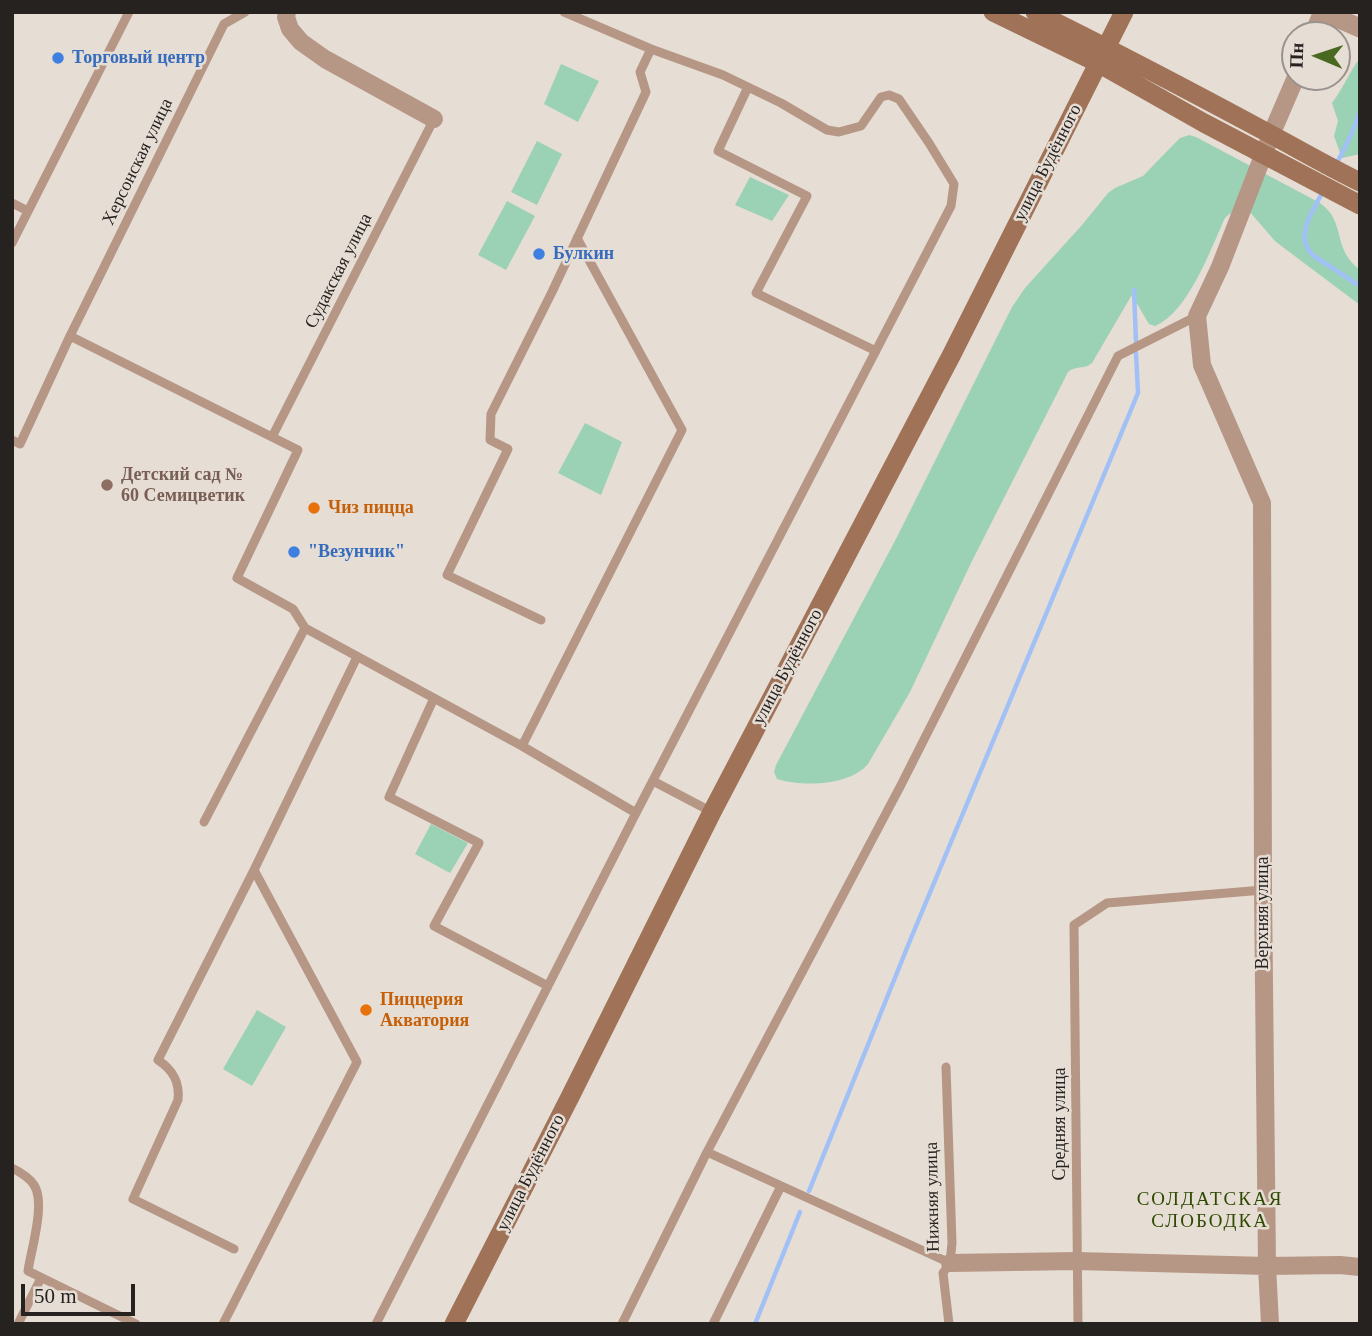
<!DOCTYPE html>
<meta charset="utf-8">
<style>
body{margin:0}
#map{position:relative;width:1372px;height:1336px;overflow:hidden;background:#e6ddd5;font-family:Georgia,serif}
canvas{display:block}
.frame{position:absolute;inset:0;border:14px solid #262220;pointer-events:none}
.north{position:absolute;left:1281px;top:21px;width:70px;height:70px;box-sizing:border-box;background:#e6ddd5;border:2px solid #99928d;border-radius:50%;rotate:272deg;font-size:19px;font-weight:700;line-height:28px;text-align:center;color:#262220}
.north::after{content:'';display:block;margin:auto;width:24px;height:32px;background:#496920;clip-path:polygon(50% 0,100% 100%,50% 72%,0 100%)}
.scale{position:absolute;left:21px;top:1284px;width:114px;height:32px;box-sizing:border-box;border:4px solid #262220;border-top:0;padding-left:9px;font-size:21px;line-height:24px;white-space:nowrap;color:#262220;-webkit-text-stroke:5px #e6ddd5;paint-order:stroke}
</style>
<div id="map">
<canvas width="1372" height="1336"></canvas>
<div class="frame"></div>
<div class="north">Пн</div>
<div class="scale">50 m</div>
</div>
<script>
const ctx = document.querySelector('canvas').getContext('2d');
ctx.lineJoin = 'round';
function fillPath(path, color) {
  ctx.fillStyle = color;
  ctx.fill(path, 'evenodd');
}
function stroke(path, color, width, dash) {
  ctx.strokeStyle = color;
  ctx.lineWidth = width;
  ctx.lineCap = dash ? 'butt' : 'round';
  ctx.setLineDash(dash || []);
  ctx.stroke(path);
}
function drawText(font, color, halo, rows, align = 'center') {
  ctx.font = font + ' Georgia,serif';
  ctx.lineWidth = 5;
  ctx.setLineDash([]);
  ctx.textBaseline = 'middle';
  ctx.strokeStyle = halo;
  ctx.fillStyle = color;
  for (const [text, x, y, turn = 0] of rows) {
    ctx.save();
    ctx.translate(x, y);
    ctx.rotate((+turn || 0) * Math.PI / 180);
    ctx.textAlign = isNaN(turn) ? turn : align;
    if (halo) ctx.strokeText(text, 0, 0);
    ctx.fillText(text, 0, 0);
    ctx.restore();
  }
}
fillPath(new Path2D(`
 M1360,58v96l-18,4 -8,-22 4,-15 -6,-18c11,-14 17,-31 28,-45z
 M561,64l38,17 -21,41 -34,-18z
 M1189,135l7,2 124,66c27,19 11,45 40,67v35l-72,-54 -13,-10 -26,-30c-10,0 -17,-1 -24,7 -14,30 -37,95 -70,108l-6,-2 -13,-22 -4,-2 1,-7 -41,70c-7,7 -17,2 -24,9l-97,191 -61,129 -42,72c-19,22 -65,23 -91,15l-3,-7 2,-7 121,-228 115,-230 13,-19 57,-63 26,-32 7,-5 28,-12 32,-33 5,-5z
 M537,141l25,13 -25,51 -26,-13z
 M750,177l39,18 -17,26 -37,-16z
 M507,201l28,15 -29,54 -28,-15z
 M585,423l37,19 -21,53 -43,-22z
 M431,824l37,19 -18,30 -35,-19z
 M257,1010l29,17 -34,59 -29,-17z`), '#9bd2b5');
stroke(new Path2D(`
 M1337,163l14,-28 9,-23
 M1322,193c-10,20 -29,45 -8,63l46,30
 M1134,290l2,52
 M809,1191l100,-248 229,-550 -2,-40
 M755,1324l45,-112`), '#a1c1f6', 4.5);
stroke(new Path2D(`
 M748,87l-30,64 89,45 -51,97 120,58
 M12,203l16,8
 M12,243l117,-231
 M70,336l228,114 -61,128 56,31 12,19 217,118 114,67
 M272,437l162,-318
 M12,440l8,4 50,-108 154,-312 21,-12
 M541,620l-94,-45 61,-126 -18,-9 1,-26 61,-122 94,-200 -6,-20 11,-23
 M434,698l-45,99 90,46 -45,83 114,60
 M522,746l160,-316 -105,-192
 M653,781l59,31
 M204,822l101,-194
 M946,1067l6,176 -2,20 -7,10 6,51
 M707,1152l243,111
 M12,1168c8,4 17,9 22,17 12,18 -3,65 -6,86l108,53
 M234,1249l-101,-50 45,-99c2,-18 -5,-30 -20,-40l96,-190 103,-213
 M18,1324l23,-46
 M223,1324l134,-262 -103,-192
 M376,1324l260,-511 315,-607 3,-22 -25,-41 -30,-44 -10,-4 -8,2 -20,29 -22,6 -12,-2 -46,-27 -58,-28 -72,-26 -87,-37
 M622,1324l85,-172 194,-367 217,-429 79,-40
 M713,1324l68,-138
 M1078,1324l-4,-399 33,-22 156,-13`), '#b69684', 9);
stroke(new Path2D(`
 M287,12l-1,5 4,12 11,13 24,17 109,60
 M1313,35l9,-23
 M950,1263l127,-2 190,5 73,-1 20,2
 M1270,1324l-3,-58 -4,-376 -1,-387 -60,-138 -5,-49 23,-49 51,-132 25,-58`), '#b69684', 18);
stroke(new Path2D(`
 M1323,12l37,16`), '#b69684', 19);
stroke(new Path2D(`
 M993,12l105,51 106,60 156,82
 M1035,12c79,39 157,80 235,122 30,16 59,33 90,48
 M454,1324l117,-229 141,-283 240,-458 172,-342`), '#a07257', 19);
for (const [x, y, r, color] of [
 [58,58,7,"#3f7fe0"],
 [539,254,7,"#3f7fe0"],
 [107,485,7,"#8d6e63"],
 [314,508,7,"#e8710a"],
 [294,552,7,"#3f7fe0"],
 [366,1010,7,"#e8710a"]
]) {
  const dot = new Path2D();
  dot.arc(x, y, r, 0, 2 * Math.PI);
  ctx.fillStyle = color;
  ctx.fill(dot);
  stroke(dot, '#e6ddd5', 2.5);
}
drawText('bold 18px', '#366cbe', '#e6ddd5', [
 ["Торговый центр",72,58],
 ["Булкин",553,254],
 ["\"Везунчик\"",308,552]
], 'left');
drawText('18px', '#262220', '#e6ddd5', [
 ["Херсонская улица",138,162,-64],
 ["улица Будённого",1048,163,-63],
 ["Судакская улица",339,271,-63],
 ["улица Будённого",788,667,-62],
 ["Верхняя улица",1263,913,-90],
 ["Средняя улица",1060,1124,-90],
 ["улица Будённого",531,1173,-63],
 ["Нижняя улица",933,1197,-91]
]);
drawText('bold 18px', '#785e54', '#e6ddd5', [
 ["Детский сад №",121,475],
 ["60 Семицветик",121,496]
], 'left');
drawText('bold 18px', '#c56008', '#e6ddd5', [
 ["Чиз пицца",328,508],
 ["Пиццерия",380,1000],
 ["Акватория",380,1021]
], 'left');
ctx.letterSpacing = '2px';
drawText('19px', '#2e4a01', '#e6ddd5', [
 ["СОЛДАТСКАЯ",1210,1200],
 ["СЛОБОДКА",1210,1222]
]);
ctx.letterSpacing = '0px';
</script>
